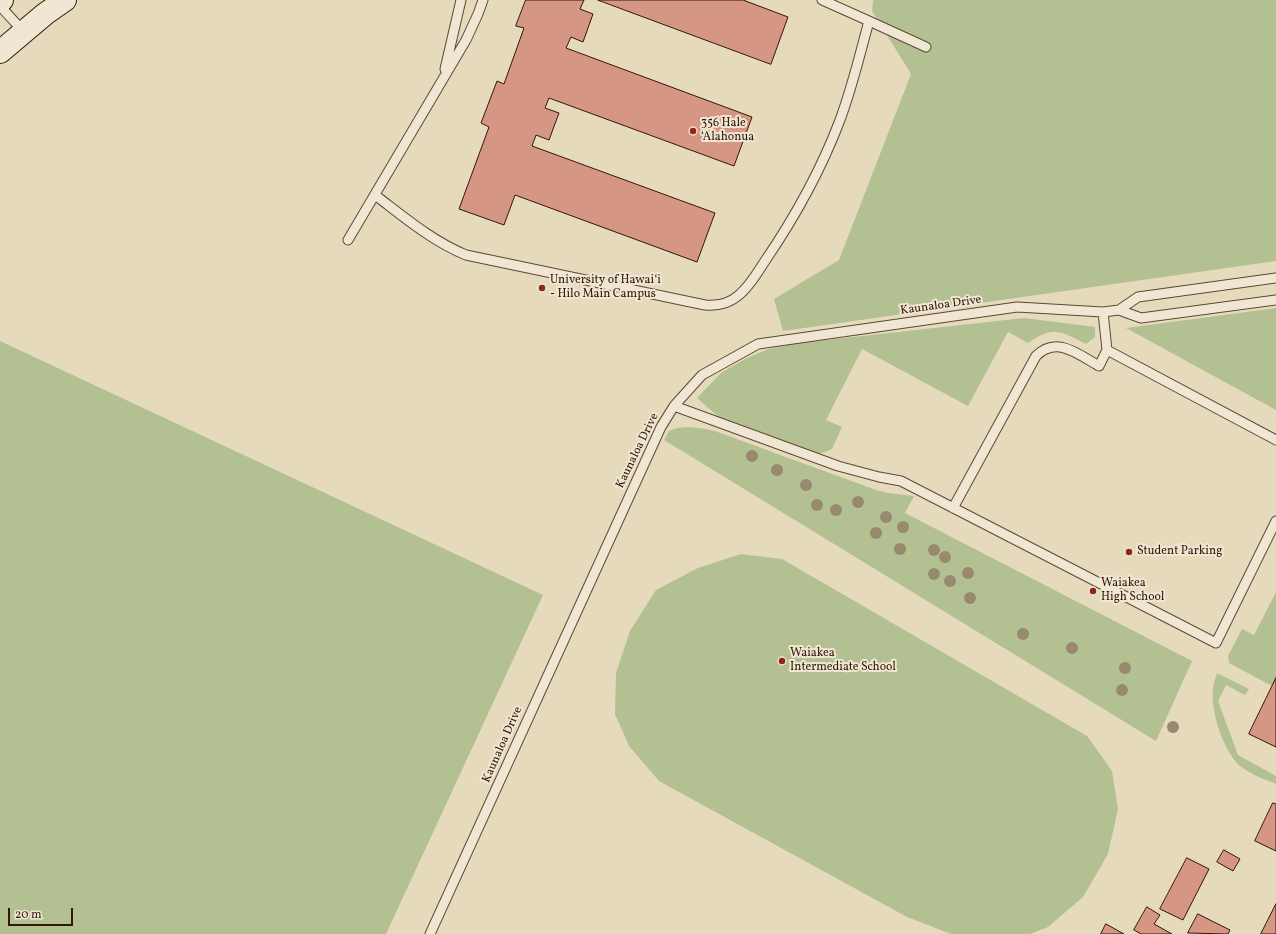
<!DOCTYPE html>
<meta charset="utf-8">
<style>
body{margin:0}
#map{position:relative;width:1276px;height:934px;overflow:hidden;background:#e6dabc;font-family:Vollkorn,serif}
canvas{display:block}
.scale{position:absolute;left:8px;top:908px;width:65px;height:18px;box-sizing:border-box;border:2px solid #331605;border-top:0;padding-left:5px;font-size:12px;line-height:14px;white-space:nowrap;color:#331605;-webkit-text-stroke:3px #efe7d3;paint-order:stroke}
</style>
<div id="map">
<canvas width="1276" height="934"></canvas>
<div class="scale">20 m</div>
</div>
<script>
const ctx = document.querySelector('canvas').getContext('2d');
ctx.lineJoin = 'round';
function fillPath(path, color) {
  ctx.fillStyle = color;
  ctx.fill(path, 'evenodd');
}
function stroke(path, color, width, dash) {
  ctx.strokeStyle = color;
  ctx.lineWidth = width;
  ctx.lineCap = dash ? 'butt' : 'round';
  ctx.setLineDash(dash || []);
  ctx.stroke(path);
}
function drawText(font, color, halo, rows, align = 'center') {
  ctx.font = font + ' Vollkorn,serif';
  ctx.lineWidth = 4;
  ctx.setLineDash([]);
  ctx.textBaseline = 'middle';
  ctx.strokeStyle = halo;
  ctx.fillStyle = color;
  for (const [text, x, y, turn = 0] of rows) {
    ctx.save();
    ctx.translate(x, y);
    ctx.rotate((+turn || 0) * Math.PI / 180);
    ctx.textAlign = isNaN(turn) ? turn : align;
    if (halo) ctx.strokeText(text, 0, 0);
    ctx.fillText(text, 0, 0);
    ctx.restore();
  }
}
fillPath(new Path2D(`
 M873,0h403v261l-493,70 -9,-32 65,-39 72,-186 -39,-63z
 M1276,308v102l-150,-82z
 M1024,318l71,9v10l-9,7c-25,-13 -33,-19 -58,-1l-20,-11 -40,74 -106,-57 -36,71 16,7 -10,22 -15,6 -96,-36 -24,-21 24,-25 24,-14 23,-10 31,-6z
 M0,341l543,254 -157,339h-386z
 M691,427l15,2 9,2 161,59 12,3 26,3 -9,17 287,148 -36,80 -492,-301 5,-9 8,-3z
 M741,554l41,5 305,177 25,35 6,38 -10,45 -25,43 -35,30 -18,7h-79l-44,-17 -248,-136 -30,-35 -14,-32 1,-41 14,-42 26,-41 42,-22z
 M1276,592v86l-4,8 -43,-23 -1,-7 14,-27 12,6z
 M1217,673l32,16 -4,6 -19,-10 -8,16 20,54 38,21v8c-12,-5 -26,-10 -36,-18 -17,-15 -30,-56 -27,-78 0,-5 3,-10 4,-15z`), '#b3c092');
const building = new Path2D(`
 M526,0h58l-4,9 13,5 -10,28 -12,-5 -5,11 186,69 -18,49 -185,-68 -4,10 14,5 -10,27 -13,-5 -4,11 183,67 -18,49 -182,-67 -11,30 -45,-16 30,-82 -8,-4 16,-42 7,3 20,-56 -8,-2z
 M598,0h145l45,17 -17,47z
 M1276,678v69l-27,-13z
 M1273,803l3,1v47l-21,-10z
 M1224,850l16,9 -7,12 -16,-9z
 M1187,858l22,11 -26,51 -23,-11z
 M1276,904v30h-15z
 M1147,907l13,8 -6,9 18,10h-31l-7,-4z
 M1198,914l32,16 -2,4 -40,-1z
 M1106,924l18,10h-23z`);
fillPath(building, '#d59683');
stroke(building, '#331605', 1);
const lane = new Path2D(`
 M0,6l24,26
 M869,21l57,26
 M445,69l16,-69
 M375,195c29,22 57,46 91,60l239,50c12,1 25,-2 34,-10 11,-9 18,-22 26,-34 30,-44 56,-91 75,-141 12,-32 20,-66 29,-99l-47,-21
 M348,240l118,-200 12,-26 5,-14
 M1119,310l22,8 135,-18
 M1107,350l169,90
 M674,406l164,60 41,11 22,4 315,162 60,-122
 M953,508l83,-152c21,-21 43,-1 63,10l8,-16 -4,-38
 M430,934l231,-507 13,-21 28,-31 56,-31 259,-37 86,5 16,-2 19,-13 138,-19`);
const secondary = new Path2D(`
 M0,2l2,-2
 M0,52l45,-38 20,-14`);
stroke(lane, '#604733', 11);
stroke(secondary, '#331605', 24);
stroke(lane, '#efe7d3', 9);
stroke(secondary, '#efe7d3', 22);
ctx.fillStyle = '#988a6e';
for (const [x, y] of [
 [752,456],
 [777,470],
 [806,485],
 [858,502],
 [817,505],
 [836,510],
 [886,517],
 [903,527],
 [876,533],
 [900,549],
 [934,550],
 [945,557],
 [968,573],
 [934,574],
 [950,581],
 [970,598],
 [1023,634],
 [1072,648],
 [1125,668],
 [1122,690],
 [1173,727]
]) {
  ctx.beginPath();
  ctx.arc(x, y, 6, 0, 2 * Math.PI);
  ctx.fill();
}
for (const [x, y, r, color] of [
 [693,131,4,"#8f2418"],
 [542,288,4,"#8f2418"],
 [1129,552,4,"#8f2418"],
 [1093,591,4,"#8f2418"],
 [782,661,4,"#8f2418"]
]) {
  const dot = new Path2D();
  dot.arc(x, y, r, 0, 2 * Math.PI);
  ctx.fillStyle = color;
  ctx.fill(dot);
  stroke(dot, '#efe7d3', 1.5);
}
drawText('12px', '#331605', '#efe7d3', [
 ["356 Hale",701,124],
 ["ʻAlahonua",701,138],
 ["University of Hawaiʻi",550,281],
 ["- Hilo Main Campus",550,295],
 ["Student Parking",1137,552],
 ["Waiakea",1101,584],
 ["High School",1101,598],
 ["Waiakea",790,654],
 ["Intermediate School",790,668]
], 'left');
drawText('12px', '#331605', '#efe7d3', [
 ["Kaunaloa Drive",941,306,-8],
 ["Kaunaloa Drive",638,451,-64],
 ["Kaunaloa Drive",503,745,-66]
]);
</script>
